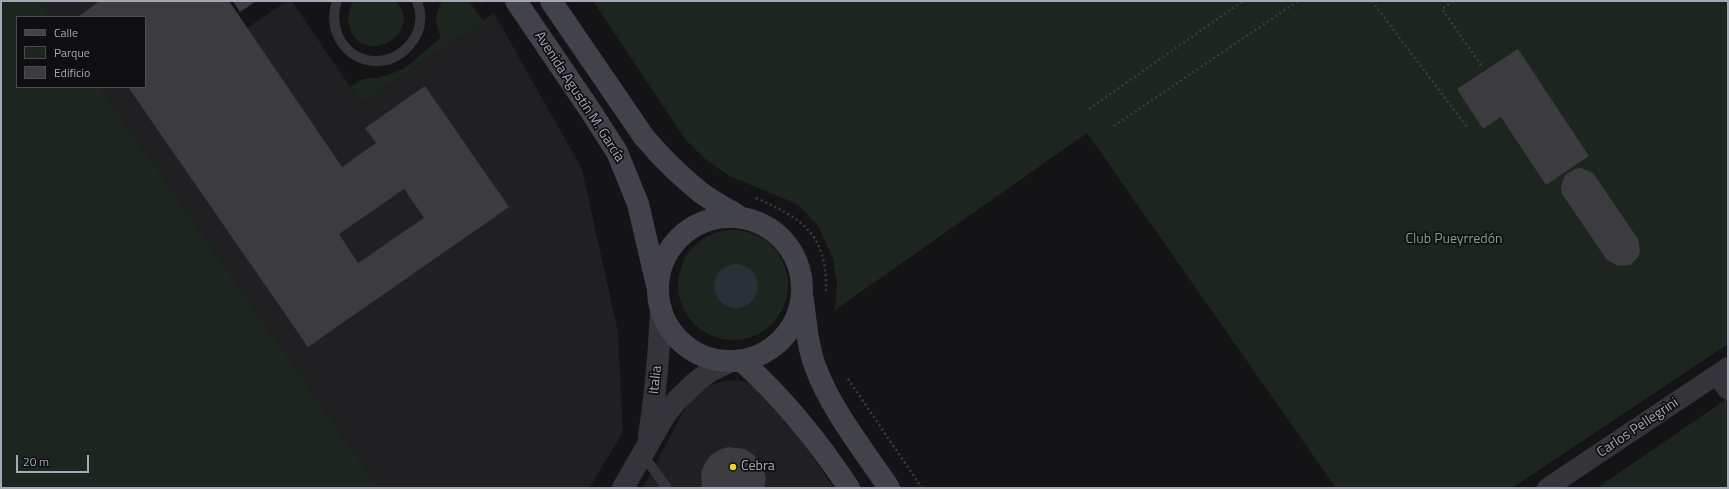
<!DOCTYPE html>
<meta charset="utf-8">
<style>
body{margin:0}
#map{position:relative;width:1729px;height:489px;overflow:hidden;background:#141315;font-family:"Titillium Web",sans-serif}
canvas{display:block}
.frame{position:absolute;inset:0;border:2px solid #a4a8b6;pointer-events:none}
.legend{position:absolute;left:16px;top:16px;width:130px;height:72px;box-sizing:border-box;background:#0f0e10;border:1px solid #4b4c52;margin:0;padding:5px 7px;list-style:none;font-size:12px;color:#a4a8b6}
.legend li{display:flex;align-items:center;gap:8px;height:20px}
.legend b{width:20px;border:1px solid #4b4c52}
.scale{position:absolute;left:16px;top:455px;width:73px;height:18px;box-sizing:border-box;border:2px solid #a4a8b6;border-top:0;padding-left:5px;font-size:12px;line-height:14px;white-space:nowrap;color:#a4a8b6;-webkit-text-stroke:3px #0f0e10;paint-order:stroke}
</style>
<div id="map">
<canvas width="1729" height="489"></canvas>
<div class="frame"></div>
<ul class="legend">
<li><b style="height:5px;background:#42434a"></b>Calle</li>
<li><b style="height:11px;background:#1d251f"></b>Parque</li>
<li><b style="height:11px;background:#3b3b40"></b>Edificio</li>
</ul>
<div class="scale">20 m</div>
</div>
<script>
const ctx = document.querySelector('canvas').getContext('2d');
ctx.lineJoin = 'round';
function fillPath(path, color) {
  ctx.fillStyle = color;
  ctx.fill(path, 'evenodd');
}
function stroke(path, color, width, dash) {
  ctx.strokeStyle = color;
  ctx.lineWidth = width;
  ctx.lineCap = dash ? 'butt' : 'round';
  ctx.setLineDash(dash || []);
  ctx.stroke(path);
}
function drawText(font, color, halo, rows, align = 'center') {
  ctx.font = font + ' "Titillium Web",sans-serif';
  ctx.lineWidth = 3.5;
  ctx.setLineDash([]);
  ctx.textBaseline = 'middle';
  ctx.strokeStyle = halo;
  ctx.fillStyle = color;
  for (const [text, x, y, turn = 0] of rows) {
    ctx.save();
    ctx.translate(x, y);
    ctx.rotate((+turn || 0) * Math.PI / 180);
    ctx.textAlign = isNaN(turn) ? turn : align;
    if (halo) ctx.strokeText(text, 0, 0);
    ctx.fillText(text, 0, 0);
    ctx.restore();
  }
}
fillPath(new Path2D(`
 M40,1h189l18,27 40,-27h5l69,102 133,-90 88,156 36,163 5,100 -34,56h-210l-279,-401h45v-70h-94z
 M737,380l20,4 16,14 61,90h-191l48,-91 15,-10 18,-6z`), '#201f22');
fillPath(new Path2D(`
 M1,1h39l11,16h-34v70h83l279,401h-378z
 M354,1h42c30,33 -37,70 -47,23 -2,-8 0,-17 5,-23z
 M442,1h27l14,20 -122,82 -11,-16 13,-8 15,-1 26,-9 37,-32c-6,-15 -7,-22 1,-36z
 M593,1h1135v343l-216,144h-176l-249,-355 -252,177 2,-26 -5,-28 -14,-30 -21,-22 -68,-28 -24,-17 -20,-20z
 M678 285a55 55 0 1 1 110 0a55 55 0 1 1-110 0Z
 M1728,398v90h-131z`), '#1d251f');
fillPath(new Path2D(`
 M714 286a22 22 0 1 1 44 0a22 22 0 1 1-44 0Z`), '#29303a');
fillPath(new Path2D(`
 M100,1h129l113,166 34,-24 -11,-15 60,-42 84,121 -201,140 -180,-260h17v-70h-65l-1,-1zM404,189l20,29 -66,45 -19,-29z
 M233,1h23l-16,11z
 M1518,49l71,107 -43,29 -45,-68 -18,12 -26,-40z
 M1581,168l12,5 45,66 2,12 -2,6 -8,8 -12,1 -11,-6 -45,-66 -1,-7 4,-12 10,-6z
 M728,447l17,2 9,6 10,15 2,8 -2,10h-62l-1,-16 4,-9 6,-8 8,-5z`), '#3b3b40');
stroke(new Path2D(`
 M481,1l1,1
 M1372,1l95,126
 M1453,1l-11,8 41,59
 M1089,109l154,-108
 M1114,126l184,-125
 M756,198c48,21 71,37 70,93
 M848,379l74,109`), '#3a3b41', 2.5, [2, 3]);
stroke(new Path2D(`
 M337,1c-10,27 7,59 38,60 25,1 48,-23 45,-48 0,-4 -2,-8 -3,-12
 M643,455l24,33`), '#34343a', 10);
stroke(new Path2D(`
 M1716,375l12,15
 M1547,488l181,-121`), '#34343a', 20);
stroke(new Path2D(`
 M649,435c7,-42 10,-84 12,-126
 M623,488l42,-73 12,-15 20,-19 15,-11 19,-9`), '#34343a', 22);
stroke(new Path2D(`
 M516,1l74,109 27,42 21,52 19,81
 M551,1l93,136c17,20 35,38 56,55 12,9 27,17 40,25
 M658 289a72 72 0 1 1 144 0a72 72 0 1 1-144 0Z
 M803,300c3,22 4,44 12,66 16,44 48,83 74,122
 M742,361c42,38 76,80 107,127`), '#42434a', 22);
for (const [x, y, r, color] of [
 [733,467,4,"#facd26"]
]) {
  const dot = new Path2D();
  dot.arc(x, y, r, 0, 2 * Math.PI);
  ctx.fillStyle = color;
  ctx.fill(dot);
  stroke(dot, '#0f0e10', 1.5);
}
drawText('14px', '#a4a8b6', '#0f0e10', [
 ["Avenida Agustín M. García",579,97,57],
 ["Italia",656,380,-84],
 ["Carlos Pellegrini",1638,428,-34]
]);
drawText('14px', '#7aa282', '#0f0e10', [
 ["Club Pueyrredón",1454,240]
]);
drawText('14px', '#a4a8b6', '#0f0e10', [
 ["Cebra",741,467]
], 'left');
</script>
